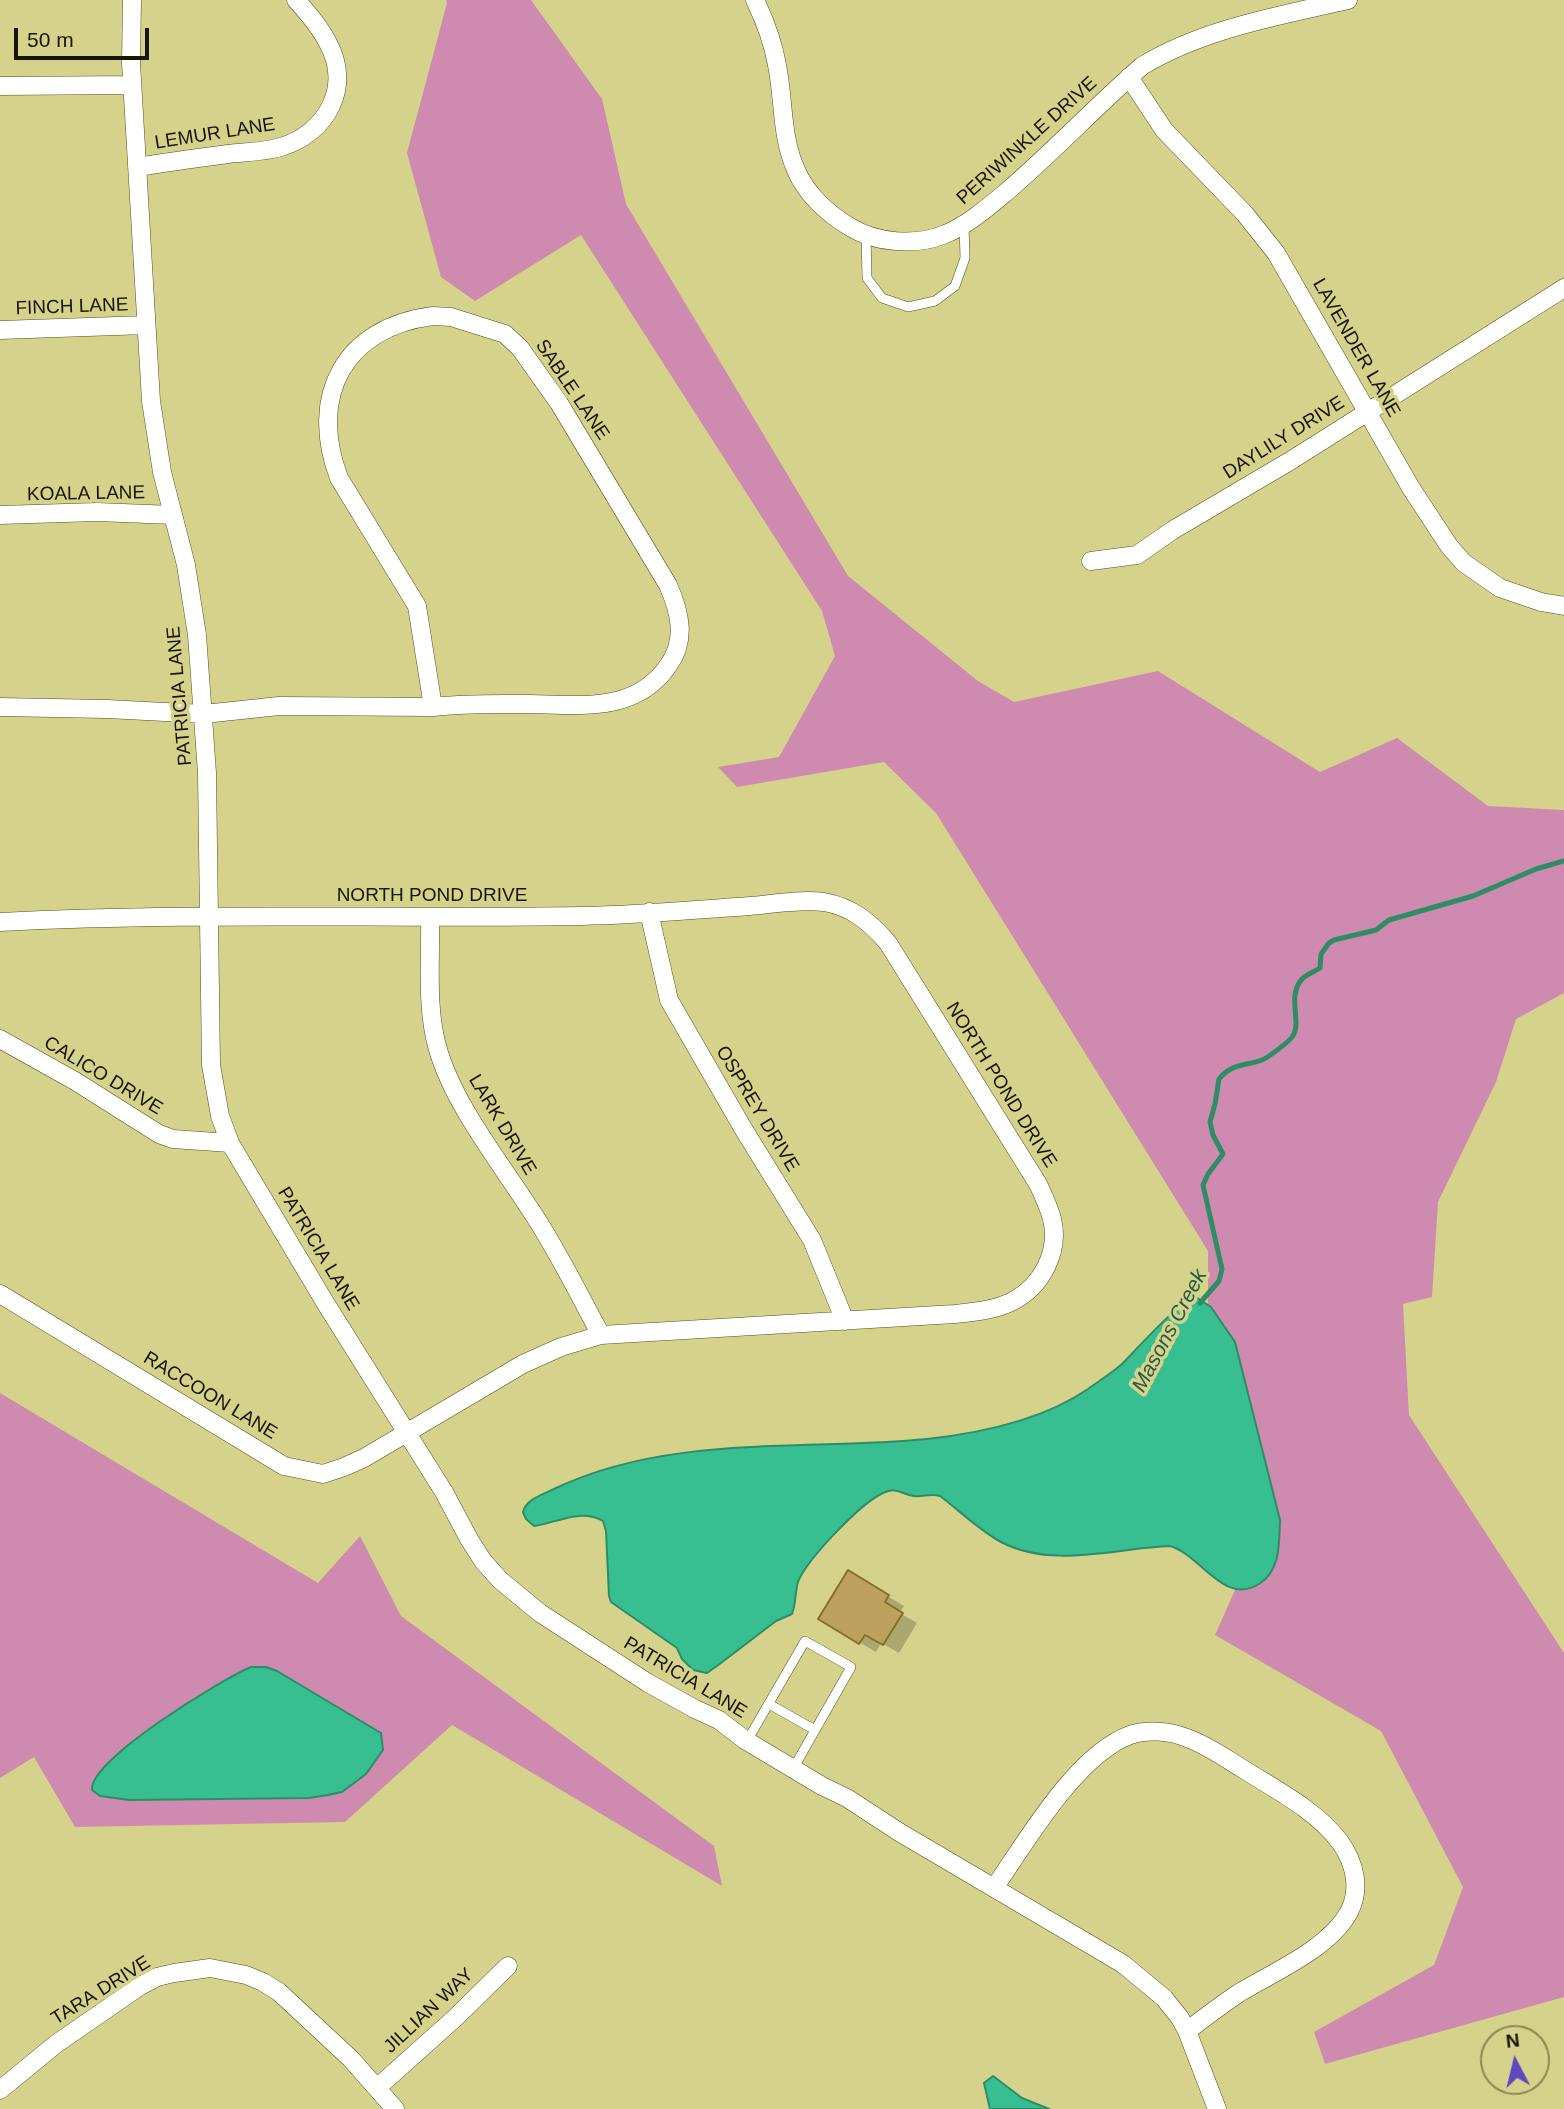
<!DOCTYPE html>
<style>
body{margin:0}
#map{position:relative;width:1564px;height:2109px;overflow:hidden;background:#d5d38b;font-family:Helvetica,sans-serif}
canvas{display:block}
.north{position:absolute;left:1480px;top:2025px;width:70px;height:70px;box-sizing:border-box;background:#d5d38b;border:2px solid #898753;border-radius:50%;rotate:353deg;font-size:19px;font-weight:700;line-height:28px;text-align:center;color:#181600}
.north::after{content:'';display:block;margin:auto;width:24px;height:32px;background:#5e47bf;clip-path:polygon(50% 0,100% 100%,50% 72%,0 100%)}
.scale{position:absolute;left:14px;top:28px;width:135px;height:32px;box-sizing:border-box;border:4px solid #181600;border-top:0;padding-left:9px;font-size:21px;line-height:24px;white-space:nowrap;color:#181600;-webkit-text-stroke:5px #d5d38b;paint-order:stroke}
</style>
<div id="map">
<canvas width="1564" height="2109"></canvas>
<div class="north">N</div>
<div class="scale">50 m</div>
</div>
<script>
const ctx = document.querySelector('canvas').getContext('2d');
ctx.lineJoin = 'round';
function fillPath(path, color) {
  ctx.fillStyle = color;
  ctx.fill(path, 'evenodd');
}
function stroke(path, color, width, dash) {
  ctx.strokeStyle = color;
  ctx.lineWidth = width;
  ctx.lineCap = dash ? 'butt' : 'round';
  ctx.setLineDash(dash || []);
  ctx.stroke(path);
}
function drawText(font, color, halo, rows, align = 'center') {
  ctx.font = font + ' Helvetica,sans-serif';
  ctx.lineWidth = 7;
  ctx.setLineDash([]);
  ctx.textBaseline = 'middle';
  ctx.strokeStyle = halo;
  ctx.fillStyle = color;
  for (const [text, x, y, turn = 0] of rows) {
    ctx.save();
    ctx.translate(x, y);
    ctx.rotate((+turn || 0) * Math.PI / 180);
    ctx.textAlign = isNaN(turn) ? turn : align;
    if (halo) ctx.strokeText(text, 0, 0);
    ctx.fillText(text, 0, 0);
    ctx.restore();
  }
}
fillPath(new Path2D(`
 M446,0h85l71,99 24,105 222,372 130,105 36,21 144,-31 162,101 77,-34 91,68 76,4v183l-48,26 -20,63 -58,120 -6,95 -29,7 6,111 155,238v344l-239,67 -11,-32 120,-67 29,-78 -82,-156 -166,-96 20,-45 36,-17 -33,-223 -30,-45v-54l-272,-438 -52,-51 -147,25 -19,-20 61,-10 56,-101 -13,-45 -241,-376 -106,66 -34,-24 -34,-124 40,-150z
 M0,1393l318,190 42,-47 41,80 313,230 8,40 -270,-161 -107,97 -270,5 -41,-70 -34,21z`), '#cf8baf');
const water = new Path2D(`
 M1196,1297l15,10 24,35 45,178c-1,22 1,51 -21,64 -36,22 -58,-29 -89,-38 -55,2 -117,23 -169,-4 -22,-12 -41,-31 -61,-46 -9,-3 -17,1 -26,0 -12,-1 -16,-10 -31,-3 -22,10 -76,66 -85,89 -3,10 -2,22 -6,32l-16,7 -59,45 -10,7 -14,-3 -11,-11 -5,-11 -66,-46 -2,-6 -3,-65 -3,-10c-23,-13 -46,2 -69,5l-8,-7 -3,-7c3,-13 21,-18 33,-24 114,-54 248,-37 371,-49 54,-6 116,-19 161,-50 11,-8 24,-16 34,-25 14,-14 59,-65 74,-67z
 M251,1667h15l11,4 104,62 2,17 -17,24 -24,18 -14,3 -19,3 -180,2 -29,-4 -8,-6c-3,-30 130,-111 159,-123z
 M993,2076l29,22 27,11h-59l-6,-26z`);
fillPath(water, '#37bf92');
stroke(water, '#2e8c66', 2);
fillPath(new Path2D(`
 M849,1573l55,33 -4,7 17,10 -18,30 -18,-10 -5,9 -56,-33z`), '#0003');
stroke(new Path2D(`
 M1200,1303l19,-22 3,-12 -19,-84 5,-11 15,-20 -10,-19 -3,-13 5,-18 4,-25c13,-16 27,-13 43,-19 4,-1 28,-19 30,-23 11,-13 -6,-40 10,-58 5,-5 12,-7 18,-11l1,-14 8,-11 5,-3 42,-10 13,-10 84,-24 63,-27 28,-8`), '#2e8c66', 5);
const building = new Path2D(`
 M848,1570l41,25 -4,7 18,11 -20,32 -18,-10 -6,9 -41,-25z`);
fillPath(building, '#bda15e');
stroke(building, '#896e2a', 2);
const lane = new Path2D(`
 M866,234l1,44 15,20 26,9 27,-6 20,-15 10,-28 -1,-33
 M769,1704l46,26
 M747,1741l58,-100 46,26 -58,102`);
const street = new Path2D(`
 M132,0l-1,63 20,338 11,71 24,93 11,70 10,138 4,292 9,51 10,27 96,161 118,188 25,47 14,22 17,19 40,33 108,70 47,26 24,11 26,20 77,46 25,12 52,34 224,132 41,34 16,20 7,13 30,78
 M755,0c10,21 18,42 22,65 7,35 4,72 19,105 10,24 32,44 54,57 26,16 65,19 93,8 23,-9 43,-26 62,-42 47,-40 90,-86 137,-127 61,-37 136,-50 206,-66
 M1129,77l35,53 81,84 31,39 135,235 38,58 15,17 36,25 41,14 23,4
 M0,86l132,-1
 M138,167c30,-5 60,-9 90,-13 17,-2 36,-2 53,-7 46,-14 71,-60 47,-104 -8,-16 -20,-30 -32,-43
 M433,316l18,1 54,17 15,14 39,55 109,182c12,27 19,55 0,81 -33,47 -87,39 -138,38 -32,0 -65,-1 -97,3l-16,-101 -78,-128c-31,-82 5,-151 94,-162z
 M0,330l146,-5
 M0,515l97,-3 76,3
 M1091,561l46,-6 36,-25 117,-69 274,-173
 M0,707l107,2 97,5 75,-8 154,1
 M649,912l20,88 75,130 68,110 33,81
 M430,918c1,42 -4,87 7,128 15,56 62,115 93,163 27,40 48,84 71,126
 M0,922c193,-10 387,-3 581,-6 56,-1 113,-6 169,-10 23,-2 50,-7 74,-4 28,5 46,20 64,41l150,241c5,11 11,23 14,35 8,32 -10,67 -39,82 -17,9 -39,11 -58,13l-354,21 -40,12 -38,17 -159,94 -20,9 -21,7 -39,-8 -284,-172
 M0,1039l75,42 84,53 14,5 57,4
 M994,1888c32,-46 82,-133 136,-153 17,-6 40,-4 57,3 20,7 38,20 56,31 33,21 73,41 97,73 15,21 21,47 9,70 -20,37 -76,60 -110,81 -18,12 -35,25 -52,38
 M378,2087l77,-69 53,-52
 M0,2090l56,-46 84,-58 17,-9 17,-4 36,-5 36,7 17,7 16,10 72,67 44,50`);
stroke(lane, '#514e19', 10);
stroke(street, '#514e19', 19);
stroke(lane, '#fff', 9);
stroke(street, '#fff', 18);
drawText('19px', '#181600', '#d5d38b', [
 ["LEMUR LANE",215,134,-9],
 ["PERIWINKLE DRIVE",1027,141,-42],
 ["FINCH LANE",72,307,-2],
 ["LAVENDER LANE",1356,348,60],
 ["SABLE LANE",572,390,56],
 ["DAYLILY DRIVE",1284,438,-32],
 ["KOALA LANE",86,494,-1],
 ["PATRICIA LANE",180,696,-95],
 ["NORTH POND DRIVE",432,896],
 ["CALICO DRIVE",103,1076,31],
 ["NORTH POND DRIVE",1001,1085,58],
 ["OSPREY DRIVE",757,1109,59],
 ["LARK DRIVE",502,1125,59],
 ["PATRICIA LANE",318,1249,59],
 ["RACCOON LANE",210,1396,31],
 ["PATRICIA LANE",685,1678,31],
 ["TARA DRIVE",101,1991,-32],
 ["JILLIAN WAY",429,2011,-43]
]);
drawText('italic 21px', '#265a47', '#d5d38b', [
 ["Masons Creek",1170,1331,-62]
]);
</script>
